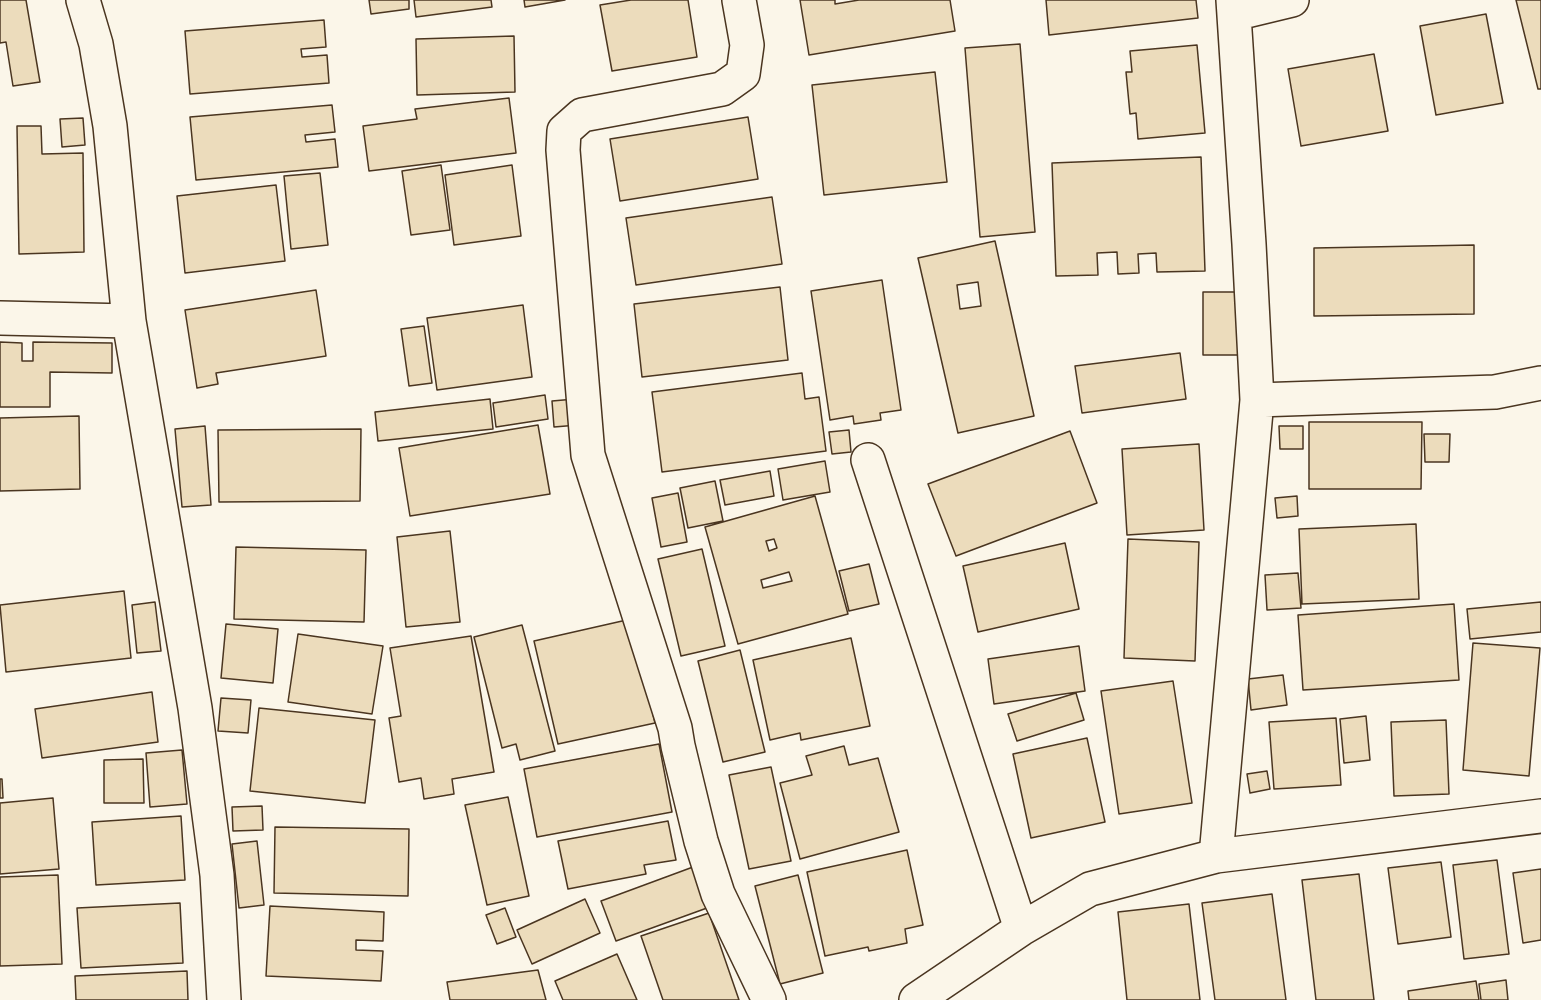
<!DOCTYPE html>
<style>
body{margin:0}
canvas{display:block;background:#fbf6e9}
</style>
<canvas width="1541" height="1000"></canvas>
<script>
const ctx = document.querySelector('canvas').getContext('2d');
ctx.lineJoin = 'round';
function fillPath(path, color) {
  ctx.fillStyle = color;
  ctx.fill(path, 'evenodd');
}
function stroke(path, color, width, dash) {
  ctx.strokeStyle = color;
  ctx.lineWidth = width;
  ctx.lineCap = dash ? 'butt' : 'round';
  ctx.setLineDash(dash || []);
  ctx.stroke(path);
}
const building = new Path2D(`
 M0,0h26l14,82 -27,4 -7,-44 -6,1z
 M369,0h40v9l-38,5z
 M414,0h77l1,7 -76,10z
 M524,0h41l-40,7z
 M631,0h57l9,57 -85,14 -12,-66z
 M800,0h35v4l24,-4h91l5,31 -146,24z
 M1046,0h150l2,18 -149,17z
 M1516,0h25v89h-3z
 M1486,14l17,89 -67,12 -16,-89z
 M324,20l2,27 -25,2 1,8 25,-2 2,28 -139,11 -5,-63z
 M514,36l1,56 -98,3 -1,-56z
 M1020,44l15,188 -55,5 -15,-189z
 M1197,45l8,88 -67,6 -2,-26 -6,1 -4,-42h6l-2,-21z
 M1374,54l14,77 -87,15 -13,-77z
 M935,72l12,110 -123,13 -12,-110z
 M509,98l7,55 -147,18 -6,-45 54,-7 -2,-10z
 M332,105l3,27 -30,3 1,7 29,-3 3,28 -142,13 -6,-63z
 M748,117l10,62 -138,22 -10,-62z
 M83,118l2,27 -23,2 -2,-28z
 M17,126h24l1,28 41,-1 1,99 -65,2z
 M1201,157l4,114 -48,1 -1,-19 -18,1 1,19 -21,1 -1,-22 -20,1 1,22 -42,1 -4,-113z
 M441,165l9,65 -39,5 -9,-64z
 M512,165l9,71 -67,9 -9,-70z
 M320,173l8,72 -37,4 -7,-73z
 M276,185l9,76 -100,12 -8,-77z
 M772,197l10,67 -146,21 -10,-67z
 M995,241l39,175 -76,17 -40,-175zM978,282l3,24 -21,3 -3,-24z
 M1474,245v69l-160,2v-68z
 M882,280l19,130 -21,3 1,7 -27,4 -1,-8 -23,4 -19,-129z
 M780,287l8,73 -146,17 -8,-73z
 M316,290l10,66 -110,17 2,11 -21,4 -12,-78z
 M1203,292h35v63h-35z
 M523,305l9,72 -95,13 -10,-72z
 M424,326l8,57 -23,3 -8,-57z
 M0,342l22,1v18h11v-19l79,1v30l-62,-1v35h-50z
 M1180,353l6,46 -104,14 -7,-47z
 M802,373l3,26 14,-2 7,54 -164,21 -10,-80z
 M545,395l3,24 -52,8 -3,-24z
 M490,399l3,30 -115,12 -3,-29z
 M575,399l3,26 -24,2 -2,-26z
 M79,416l1,73 -80,2v-73z
 M1309,422h113l-1,67h-112z
 M538,425l12,69 -140,22 -11,-68z
 M205,426l6,79 -29,2 -7,-78z
 M1279,426h24v23h-23z
 M361,429l-1,72 -141,1 -1,-72z
 M849,430l2,22 -19,2 -3,-22z
 M1070,431l27,72 -141,53 -28,-72z
 M1424,434h26l-1,28h-24z
 M1199,444l5,86 -77,5 -5,-86z
 M825,461l5,31 -47,8 -5,-31z
 M770,471l4,25 -49,9 -5,-25z
 M715,481l8,40 -35,7 -8,-40z
 M678,493l9,49 -26,5 -9,-49z
 M815,496l33,118 -110,30 -33,-117zM774,539l3,9 -8,3 -3,-10zM789,572l3,9 -29,7 -2,-8z
 M1297,496l1,20 -21,2 -2,-20z
 M1416,524l3,75 -117,5 -3,-75z
 M450,531l10,91 -54,5 -9,-90z
 M1128,539l71,3 -4,119 -71,-3z
 M1065,543l14,66 -101,23 -15,-66z
 M236,547l130,3 -2,72 -130,-3z
 M702,549l23,97 -44,10 -23,-97z
 M869,564l10,40 -30,7 -10,-40z
 M1298,573l3,35 -34,2 -2,-35z
 M124,591l7,67 -125,14 -6,-67z
 M155,602l6,49 -24,2 -5,-48z
 M1541,602v30l-71,7 -3,-30z
 M1454,604l5,76 -156,10 -5,-75z
 M631,619l24,104 -97,21 -24,-103z
 M226,624l52,5 -5,54 -52,-5z
 M522,625l33,126 -35,9 -4,-16 -14,4 -28,-111z
 M298,634l85,12 -11,68 -84,-12z
 M471,636l23,136 -42,7 2,15 -30,5 -3,-21 -22,4 -10,-64 12,-2 -11,-68z
 M851,638l19,88 -69,14 -1,-7 -30,7 -17,-80z
 M1473,643l67,5 -11,128 -66,-6z
 M1079,646l6,45 -91,13 -6,-45z
 M740,650l25,102 -42,10 -25,-101z
 M1283,675l4,30 -36,5 -3,-31z
 M1173,681l19,122 -73,11 -18,-123z
 M152,692l6,50 -116,16 -7,-49z
 M1076,693l8,27 -67,21 -9,-27z
 M221,698l30,2 -3,33 -30,-2z
 M259,708l116,12 -10,83 -115,-12z
 M1366,716l4,44 -26,3 -4,-44z
 M1336,718l5,67 -67,4 -5,-67z
 M1446,720l3,74 -55,2 -3,-74z
 M1087,738l18,84 -74,16 -18,-84z
 M659,744l13,68 -135,25 -13,-68z
 M844,746l5,19 29,-7 21,74 -99,27 -20,-76 32,-8 -6,-19z
 M182,750l5,54 -37,3 -4,-54z
 M143,759l1,44h-40v-43z
 M771,767l20,94 -42,8 -20,-94z
 M1267,771l3,18 -20,4 -3,-19z
 M0,779h2l1,19h-3z
 M508,797l21,99 -42,9 -22,-100z
 M53,798l6,71 -59,5v-71z
 M262,806l1,24 -30,1 -1,-24z
 M181,816l4,64 -89,5 -4,-63z
 M668,821l8,39 -32,5 2,9 -78,15 -10,-48z
 M275,827l134,2 -1,67 -134,-3z
 M257,841l7,64 -25,3 -7,-64z
 M907,850l16,75 -18,4 2,14 -38,8 -1,-4 -43,9 -18,-84z
 M1497,860l12,94 -45,5 -11,-94z
 M1441,862l10,75 -53,7 -10,-76z
 M693,867l14,41 -91,33 -15,-40z
 M1541,869v71l-18,3 -10,-70z
 M1359,874l15,126h-58l-14,-120z
 M58,875l4,89 -62,2v-89z
 M798,875l25,98 -43,11 -25,-98z
 M1272,894l14,106h-71l-13,-97z
 M585,899l15,34 -68,31 -15,-34z
 M180,903l3,60 -102,5 -4,-60z
 M1189,904l11,96h-73l-9,-88z
 M270,906l114,6 -1,29 -27,-1v10l27,1 -2,30 -115,-5z
 M505,908l11,29 -19,7 -11,-29z
 M709,913l30,87h-76l-22,-64z
 M617,954l20,46h-74l-8,-19z
 M538,970l8,30h-96l-3,-18z
 M187,971l1,29h-112l-1,-24z
 M1506,980l2,20h-27l-2,-16z
 M1476,981l3,19h-70l-1,-9z`);
fillPath(building, '#ecdcbc');
stroke(building, '#4a3520', 1.5);
const minor = new Path2D(`
 M83,0l13,44 14,82 19,195 66,387 22,167 7,125
 M739,0l8,45 -4,29 -21,15 -140,26 -18,16 -1,19 25,305 87,273 3,18 23,95 17,53 51,106
 M1234,14l58,-14
 M0,318l129,3
 M1257,400l238,-8 46,-9
 M868,460l153,469
 M1216,856l41,-456 -8,-156 -16,-244
 M916,1000l105,-71 69,-40 126,-33 325,-40`);
stroke(minor, '#4a3520', 36);
stroke(minor, '#fbf6e9', 33);
</script>
